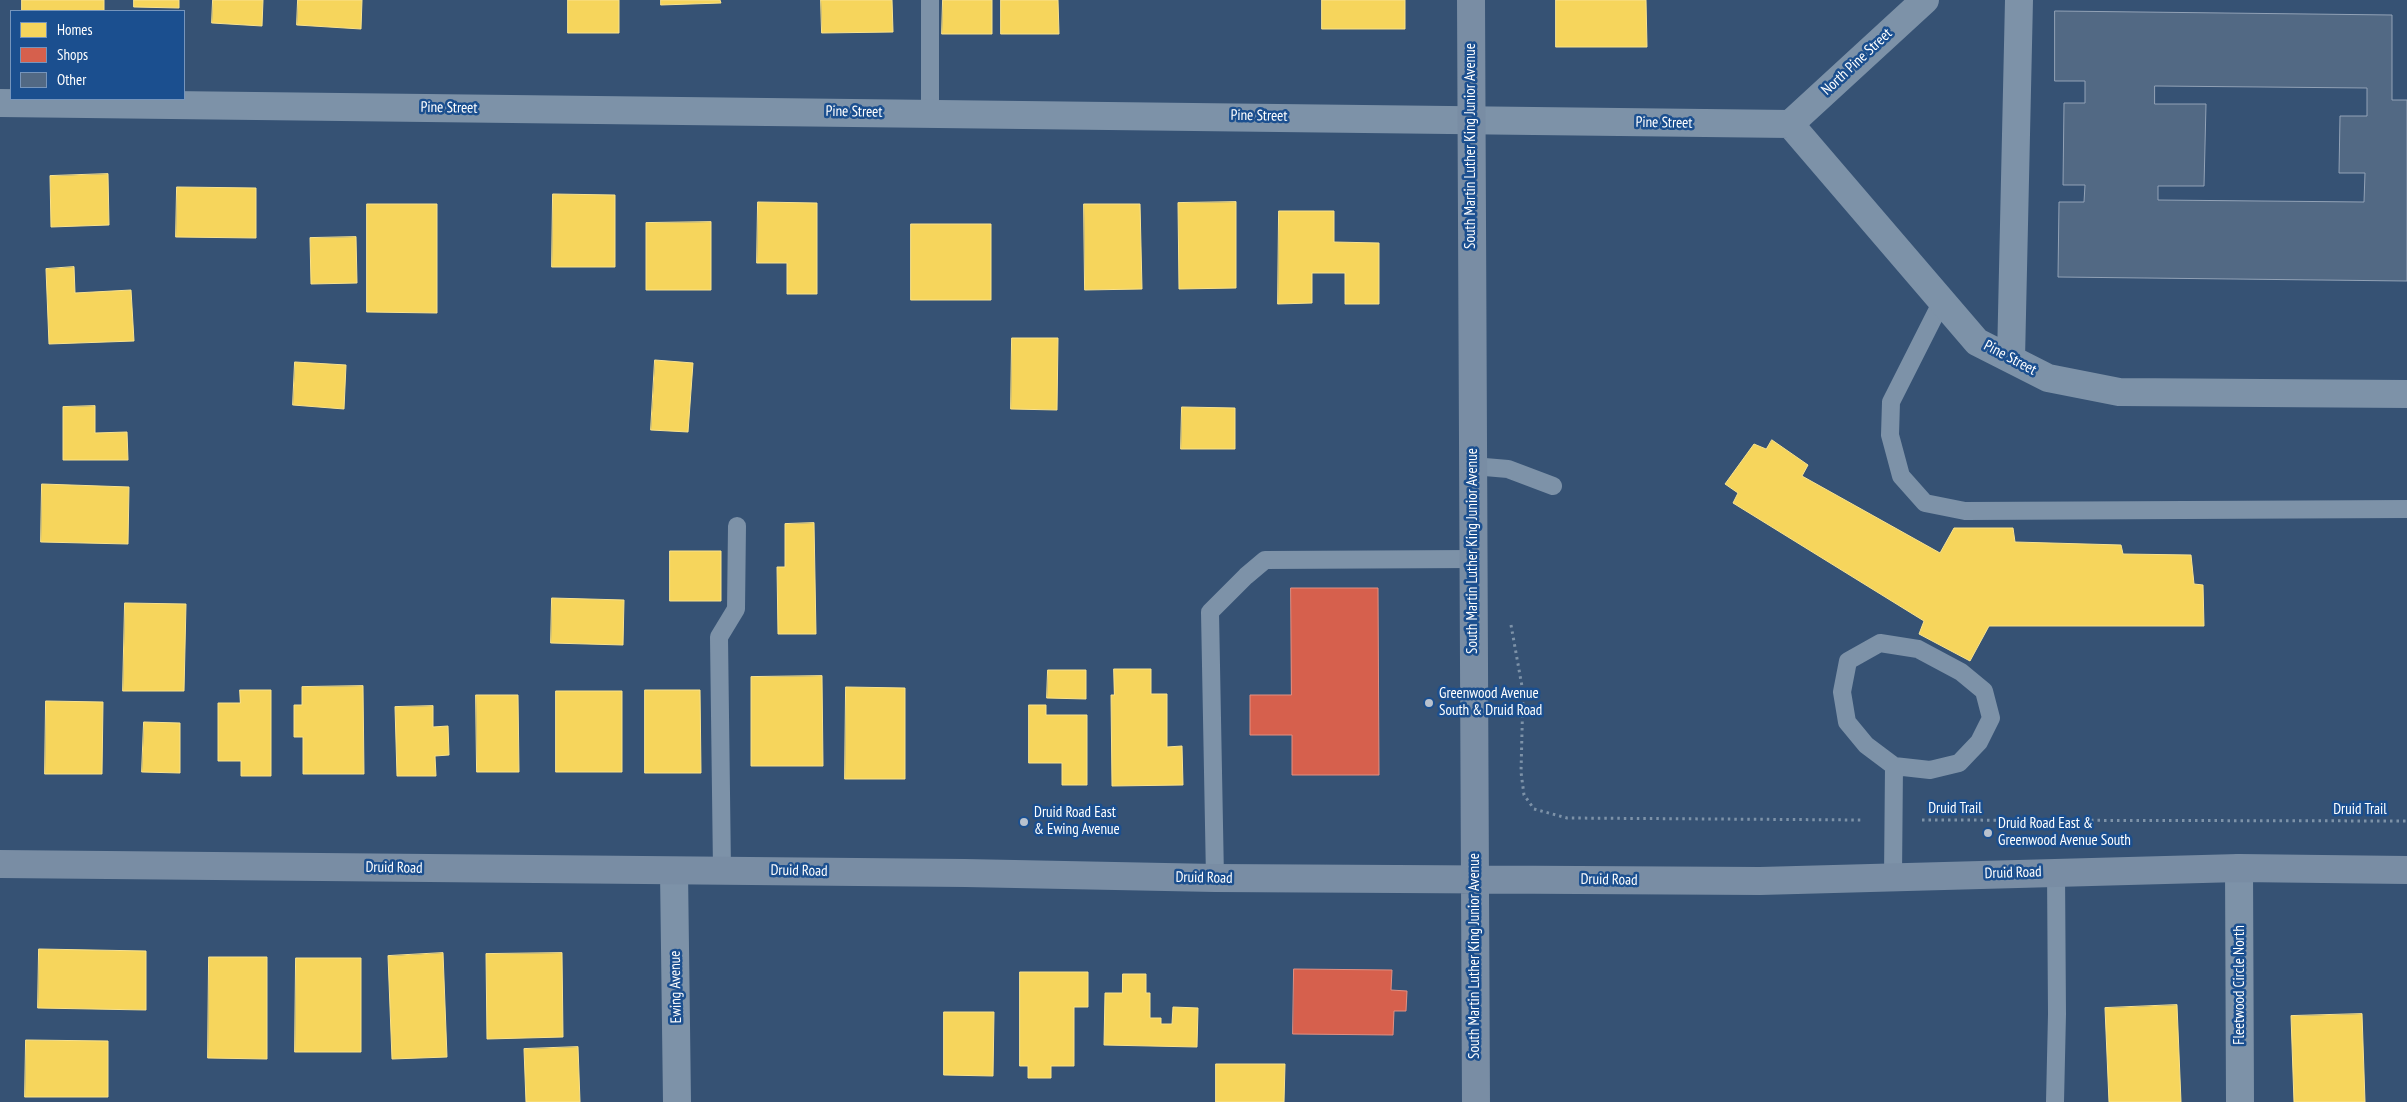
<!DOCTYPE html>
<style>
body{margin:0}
#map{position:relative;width:2407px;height:1102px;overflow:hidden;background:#365274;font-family:"PT Sans Narrow",sans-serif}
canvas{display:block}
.legend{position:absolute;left:10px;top:10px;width:175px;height:90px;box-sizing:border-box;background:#1b4f8f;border:1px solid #7695bc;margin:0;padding:6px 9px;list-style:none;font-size:15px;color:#fff}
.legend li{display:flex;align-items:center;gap:10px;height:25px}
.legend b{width:25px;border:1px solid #7695bc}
</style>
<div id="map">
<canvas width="2407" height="1102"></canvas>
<ul class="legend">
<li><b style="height:14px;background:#f6d55c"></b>Homes</li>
<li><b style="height:14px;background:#d6604d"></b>Shops</li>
<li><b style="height:14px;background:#526984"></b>Other</li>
</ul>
</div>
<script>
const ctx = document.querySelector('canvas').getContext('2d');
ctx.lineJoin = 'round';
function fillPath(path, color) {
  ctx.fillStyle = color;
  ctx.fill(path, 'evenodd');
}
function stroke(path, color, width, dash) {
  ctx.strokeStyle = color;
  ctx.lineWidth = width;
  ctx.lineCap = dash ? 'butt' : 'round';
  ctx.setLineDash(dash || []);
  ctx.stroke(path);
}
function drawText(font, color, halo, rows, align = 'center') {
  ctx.font = font + ' "PT Sans Narrow",sans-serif';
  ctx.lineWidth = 5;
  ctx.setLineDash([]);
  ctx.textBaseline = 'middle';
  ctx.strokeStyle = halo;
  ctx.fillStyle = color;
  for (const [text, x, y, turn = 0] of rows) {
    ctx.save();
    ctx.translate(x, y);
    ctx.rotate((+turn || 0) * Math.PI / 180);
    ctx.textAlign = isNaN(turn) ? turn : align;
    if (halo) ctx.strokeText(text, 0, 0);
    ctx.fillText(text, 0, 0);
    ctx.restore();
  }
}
const homes = new Path2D(`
 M22,0h82v11h-82z
 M134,0h45v8l-45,-1z
 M213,0h50l-1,26 -50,-3z
 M298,0h64l-1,29 -64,-4z
 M568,0h51v33h-51z
 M661,0h59l1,3 -60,2z
 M821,0h71l1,32 -71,1z
 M943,0h49v34h-50z
 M1001,0h57l1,34h-58z
 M1322,0h83v29h-83z
 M1556,0h90l1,47h-91z
 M108,174l1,51 -58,2 -1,-51z
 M177,187l79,1v50l-80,-1z
 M553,194l62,1v72h-63z
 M758,202l59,1v91h-30v-31h-30z
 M1236,202v86l-57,1 -1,-86z
 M367,204h70v109l-70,-1z
 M1084,204h56l2,85 -57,1z
 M1279,211h55v31l45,1v61h-34v-31h-33v30l-34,1z
 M711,222v68h-65v-67z
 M911,224h80v76h-80z
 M356,237l1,46 -46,1 -1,-46z
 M74,267l1,26 56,-3 3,51 -85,3 -3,-75z
 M1012,338h46l-1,72 -46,-1z
 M655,360l38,3 -5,69 -37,-2z
 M295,362l51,3 -2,44 -51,-4z
 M95,406v27l32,-1 1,28h-65v-53z
 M1182,407l53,1v41h-54z
 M1772,440l36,25 -6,11 138,77 14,-25h59l2,14 106,3 2,9 68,1 3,29 9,1 1,41h-215l-19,35 -51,-27 5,-13 -191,-118 5,-10 -13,-9 29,-40 12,5z
 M42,484l87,3 -1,57 -87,-2z
 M814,523l2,111h-38l-1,-67h8v-43z
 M670,551h51v50h-51z
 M552,598l72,2 -1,45 -72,-2z
 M125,603l61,1 -2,87h-61z
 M1114,669h37v25h16v53l15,-1 1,39 -71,1 -1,-91h3z
 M1048,670h38v29l-39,-1z
 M822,676l1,90h-72v-89z
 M363,686l1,88h-61v-37h-9v-32h8v-18z
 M846,687l59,1v91h-60z
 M240,690h31v86h-30v-15h-23v-58h22z
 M645,690h55l1,83h-56z
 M556,691h66v81h-66z
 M476,695h42l1,77h-42z
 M46,701l57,1 -1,72h-57z
 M1029,705h17v10h41v70h-25v-22h-33z
 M433,706v21l15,-1 1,29 -14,1 1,20h-39l-2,-69z
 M144,722l36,1v50l-38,-1z
 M39,949l107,2v59l-108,-2z
 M443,953l4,104 -55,2 -4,-103z
 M562,953l1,84 -76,2 -1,-85z
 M209,957h58v102l-59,-1z
 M296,958h65v94h-66z
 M1020,972h68v35h-14v59h-23v12h-23v-12h-8z
 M1123,974h23v19h4v25h11v6h11l1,-17 25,1 -1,39 -93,-2 1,-52h17z
 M2177,1005l4,97h-72l-4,-94z
 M944,1012h50l-1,64 -49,-1z
 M2362,1014l3,88h-71l-3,-86z
 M26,1040l82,1v56h-83z
 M578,1047l2,55h-54l-2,-53z
 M1216,1064h69l-1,38h-68z`);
fillPath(homes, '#f6d55c');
stroke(homes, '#f9e28d', 1);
const shops = new Path2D(`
 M1291,588h87l1,187h-87v-40h-42v-40h41z
 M1294,969l98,1 -1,20 16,1 -1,20h-12l-1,24 -100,-1z`);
fillPath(shops, '#d6604d');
stroke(shops, '#e29082', 1);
const building = new Path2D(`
 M2055,11l337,4v85h15v181l-349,-4 1,-75h25l1,-17h-22l1,-82h21v-22h-30zM2155,86l212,2v28h-27l-1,57h26l-1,29 -206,-2v-14h46l2,-82h-51z`);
fillPath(building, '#526984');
stroke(building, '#92a2b6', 1);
stroke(new Path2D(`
 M1511,625l12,67 -2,80 3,23 10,14 33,9 296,2
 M1922,820l485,1`), '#7d92a8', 3, [2.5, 4]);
stroke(new Path2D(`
 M930,0v113
 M1942,301l-51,101 -1,33 11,41 24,27 40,8 442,-2
 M1473,466l35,3 45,17
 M1880,643l38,6 43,23 23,19 7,27 -12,24 -20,21 -29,7 -36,-4 -28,-21 -19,-23 -5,-30 6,-31z
 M722,870l-3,-233 17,-28 1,-83
 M1893,877l1,-111
 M1215,878l-5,-266 36,-36 19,-16 208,-1
 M2055,1102l2,-88 -1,-142`), '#7d92a8', 18);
stroke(new Path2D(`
 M0,103l1790,21 187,218 71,36 71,14 288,2
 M1790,124l135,-124
 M2011,359l8,-359
 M2239,868l1,234
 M674,871l3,231`), '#7d92a8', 28);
stroke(new Path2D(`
 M1471,0l5,1102
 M0,864l965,9 250,5 545,3 479,-13 168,2`), '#798da4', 28);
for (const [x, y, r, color] of [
 [1429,703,5,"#b9c2ce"],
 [1024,822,5,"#b9c2ce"],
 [1988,833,5,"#b9c2ce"]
]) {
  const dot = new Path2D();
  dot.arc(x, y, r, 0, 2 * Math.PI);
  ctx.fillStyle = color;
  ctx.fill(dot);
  stroke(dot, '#1b4f8f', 2);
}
drawText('15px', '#fff', '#1b4f8f', [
 ["North Pine Street",1857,62,-43],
 ["Pine Street",449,108,1],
 ["Pine Street",854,112,1],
 ["Pine Street",1259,116,1],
 ["Pine Street",1664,123,1],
 ["South Martin Luther King Junior Avenue",1471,146,-90],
 ["Pine Street",2010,358,28],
 ["South Martin Luther King Junior Avenue",1473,551,-90],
 ["Druid Trail",1955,809],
 ["Druid Trail",2360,810],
 ["Druid Road",394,868,1],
 ["Druid Road",799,871,1],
 ["Druid Road",2013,873,-2],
 ["Druid Road",1204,878,1],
 ["Druid Road",1609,880,1],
 ["South Martin Luther King Junior Avenue",1475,956,-90],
 ["Fleetwood Circle North",2240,985,-90],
 ["Ewing Avenue",676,987,-91]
]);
drawText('15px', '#fff', '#1b4f8f', [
 ["Greenwood Avenue",1439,694],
 ["South & Druid Road",1439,711],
 ["Druid Road East",1034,813],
 ["& Ewing Avenue",1034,830],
 ["Druid Road East &",1998,824],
 ["Greenwood Avenue South",1998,841]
], 'left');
</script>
